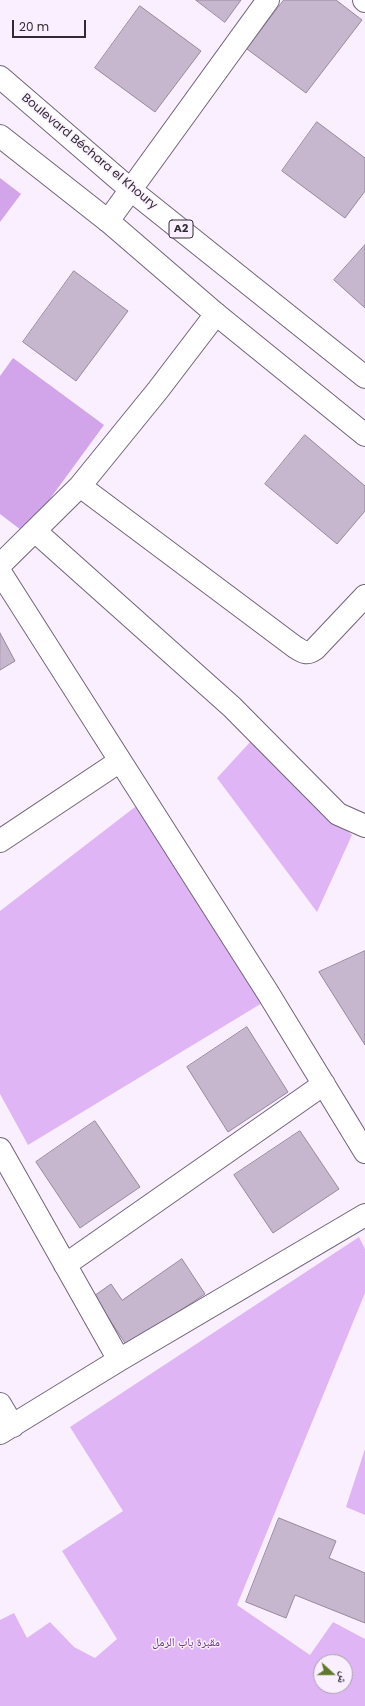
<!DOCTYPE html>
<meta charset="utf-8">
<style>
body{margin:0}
#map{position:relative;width:365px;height:1706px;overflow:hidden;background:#f9effe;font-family:Poppins,"Noto Naskh Arabic",sans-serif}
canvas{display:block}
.north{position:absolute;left:313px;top:1654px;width:40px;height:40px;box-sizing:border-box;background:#f9effe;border:1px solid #a9a0ad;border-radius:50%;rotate:111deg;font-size:11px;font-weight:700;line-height:16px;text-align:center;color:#302a33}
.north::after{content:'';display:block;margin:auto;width:14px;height:18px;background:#60782a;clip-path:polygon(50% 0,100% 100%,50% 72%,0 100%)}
.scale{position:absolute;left:12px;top:20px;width:74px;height:18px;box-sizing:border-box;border:2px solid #302a33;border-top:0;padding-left:5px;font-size:12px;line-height:14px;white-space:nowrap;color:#302a33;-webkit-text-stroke:3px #f9effe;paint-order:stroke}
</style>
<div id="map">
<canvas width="365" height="1706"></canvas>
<div class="north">ش</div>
<div class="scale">20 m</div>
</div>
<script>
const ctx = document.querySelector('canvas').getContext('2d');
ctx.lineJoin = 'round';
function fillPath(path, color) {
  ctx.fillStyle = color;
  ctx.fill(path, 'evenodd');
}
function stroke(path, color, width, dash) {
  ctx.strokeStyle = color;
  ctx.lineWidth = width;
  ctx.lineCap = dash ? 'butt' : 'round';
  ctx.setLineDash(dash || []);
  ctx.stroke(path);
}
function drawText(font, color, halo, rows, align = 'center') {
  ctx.font = font + ' Poppins,"Noto Naskh Arabic",sans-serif';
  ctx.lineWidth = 3;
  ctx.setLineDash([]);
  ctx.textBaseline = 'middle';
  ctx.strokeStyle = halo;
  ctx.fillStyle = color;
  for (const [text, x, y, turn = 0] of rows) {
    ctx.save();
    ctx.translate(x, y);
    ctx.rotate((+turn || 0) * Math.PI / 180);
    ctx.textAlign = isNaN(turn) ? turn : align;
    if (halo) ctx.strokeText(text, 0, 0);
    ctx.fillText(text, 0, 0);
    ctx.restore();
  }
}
fillPath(new Path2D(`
 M252,740l100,95 -35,77 -100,-134z
 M148,797l124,200 -244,148 -28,-51v-183z
 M359,1237l6,12v44l-128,312 73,50 23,-33 32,17v67h-365v-86l14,-7 13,25 23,-16 24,25 21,11 22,-19 -55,-88 61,-40 -53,-84zM321,1662h24v24h-24z
 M365,1449v66l-19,-8z`), '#e0b5f6');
fillPath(new Path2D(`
 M0,178l21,16 -21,28z
 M13,358l91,67 -79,108 -25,-19v-138z`), '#d2a5ea');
const building = new Path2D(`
 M196,0h45l-16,22z
 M284,0h52l26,20 -56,73 -59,-44z
 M140,6l61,45 -46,61 -60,-44z
 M317,122l48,36v33l-20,27 -63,-47z
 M365,245v63l-31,-28z
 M74,271l54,40 -52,70 -53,-39z
 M305,435l60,51v25l-28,33 -72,-60z
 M0,633l15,28 -15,9z
 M365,951v94l-46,-73z
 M247,1027l41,65 -60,40 -41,-65z
 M95,1121l45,66 -60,41 -44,-66z
 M300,1131l39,58 -66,44 -39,-58z
 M182,1259l23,35 -78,52 -33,-50 17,-12 11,16z
 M279,1518l57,23 -7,17 36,15v50l-70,-28 -9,23 -40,-16z`);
fillPath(building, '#c6b6ce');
stroke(building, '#97889f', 1);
const minor = new Path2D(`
 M364,0l1,1
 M108,221l160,-221
 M80,486l215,161c8,5 12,8 20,2l50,-53
 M35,531l197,176 106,107 27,12
 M0,565l80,-79 78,-96 58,-76
 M0,572l268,421 97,159
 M0,841l120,-80
 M0,1149l119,211
 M65,1265l259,-181
 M0,1404l13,22
 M0,1433l119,-73 246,-145`);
const trunk = new Path2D(`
 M0,77l131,113 234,187
 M0,136l108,85 108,93 149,121`);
stroke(minor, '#716379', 24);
stroke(trunk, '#716379', 24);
stroke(minor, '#fff', 22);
stroke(trunk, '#fff', 22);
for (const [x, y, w] of [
 [181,229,24]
]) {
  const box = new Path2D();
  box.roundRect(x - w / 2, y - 9, w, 18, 3);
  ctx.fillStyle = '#f9effe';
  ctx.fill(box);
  stroke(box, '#302a33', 1);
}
drawText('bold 11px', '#302a33', null, [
 ["A2",181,229]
]);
drawText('12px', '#302a33', '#f9effe', [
 ["Boulevard Béchara el Khoury",89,152,40]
]);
drawText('12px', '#703889', '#f9effe', [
 ["مقبرة باب الرمل",186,1643]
]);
</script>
